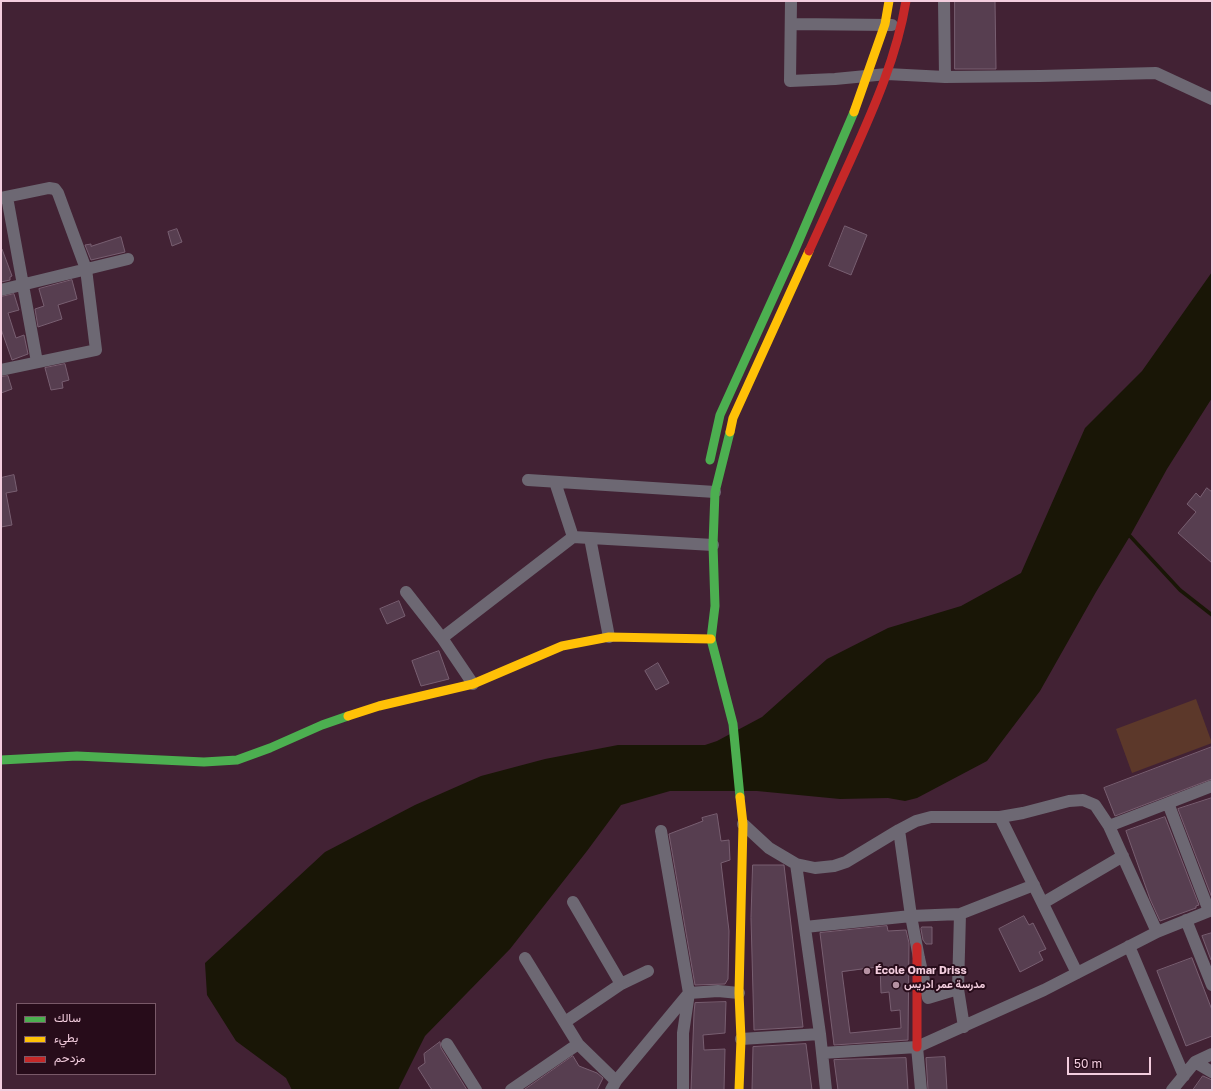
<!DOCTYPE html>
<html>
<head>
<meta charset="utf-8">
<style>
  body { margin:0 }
  #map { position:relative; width:1213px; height:1091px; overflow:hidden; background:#422234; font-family:"Golos Text",Vazirmatn,sans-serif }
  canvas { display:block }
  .frame { position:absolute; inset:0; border:2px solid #f3cdde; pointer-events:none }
  .legend { position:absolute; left:16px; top:1003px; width:140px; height:72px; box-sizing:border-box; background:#270c1a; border:1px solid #795968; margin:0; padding:5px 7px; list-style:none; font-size:12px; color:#f3cdde }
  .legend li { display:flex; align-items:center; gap:8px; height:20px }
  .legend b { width:20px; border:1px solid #795968 }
  .scale { position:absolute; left:1067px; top:1057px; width:84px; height:18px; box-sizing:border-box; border:2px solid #f3cdde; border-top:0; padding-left:5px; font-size:12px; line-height:14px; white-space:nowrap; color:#f3cdde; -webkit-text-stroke:3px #270c1a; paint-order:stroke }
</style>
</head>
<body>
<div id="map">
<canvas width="1213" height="1091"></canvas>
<div class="frame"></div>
<ul class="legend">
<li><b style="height:5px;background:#4caf50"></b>سالك</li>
<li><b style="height:5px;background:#ffc107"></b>بطيء</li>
<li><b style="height:5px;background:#c62828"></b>مزدحم</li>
</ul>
<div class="scale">50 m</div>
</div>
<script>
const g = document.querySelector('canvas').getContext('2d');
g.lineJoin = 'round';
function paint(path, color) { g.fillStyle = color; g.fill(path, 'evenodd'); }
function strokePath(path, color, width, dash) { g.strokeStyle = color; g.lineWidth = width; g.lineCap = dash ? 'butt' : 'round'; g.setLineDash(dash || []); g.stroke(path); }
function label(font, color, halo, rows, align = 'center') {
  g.font = font + ' "Golos Text",Vazirmatn,sans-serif'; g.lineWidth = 4; g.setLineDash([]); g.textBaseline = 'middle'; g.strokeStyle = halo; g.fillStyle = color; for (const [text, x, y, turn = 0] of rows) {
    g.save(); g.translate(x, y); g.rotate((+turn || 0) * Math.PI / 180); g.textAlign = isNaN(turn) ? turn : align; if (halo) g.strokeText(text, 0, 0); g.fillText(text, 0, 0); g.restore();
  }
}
const green = new Path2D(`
  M 1196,699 L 1212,743 L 1132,773 L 1116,729 Z`);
const water = new Path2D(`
  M 1212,272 L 1212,398 L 1167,469 L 1130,536 L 1096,592 L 1040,691 L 987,761 L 917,798 L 905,801 L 888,798 L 840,799 L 757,791 L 670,791 L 621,805 L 587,851 L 510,949 L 425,1036 L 398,1090 L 292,1090 L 286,1078 L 236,1041 L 207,995 L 205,963 L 325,852 L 415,805 L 481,776 L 545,759 L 618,745 L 705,745 L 717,741 L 762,717 L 827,659 L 888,628 L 961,606 L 1021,573 L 1085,428 L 1142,371 Z`);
const stream = new Path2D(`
  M 1130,536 L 1180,590 L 1212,615`);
const building = new Path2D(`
  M 955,1 L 995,1 L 996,69 L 955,69 Z
  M 845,226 L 867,235 L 851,275 L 829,266 Z
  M 177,229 L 182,242 L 172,246 L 168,232 Z
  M 121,237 L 125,252 L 91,260 L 85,245 L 91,244 L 91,246 Z
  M 1,249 L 2,249 L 12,276 L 10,277 L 10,280 L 1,282 Z
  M 72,280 L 77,299 L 58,305 L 62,319 L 38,327 L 35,309 L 44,306 L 39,289 Z
  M 14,294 L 19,310 L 8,313 L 16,338 L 24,335 L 28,354 L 12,360 L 1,329 L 1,297 Z
  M 65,364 L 69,380 L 62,382 L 63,388 L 51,390 L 45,368 Z
  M 8,376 L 12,389 L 1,393 L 1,377 Z
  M 14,475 L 17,491 L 6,493 L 12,525 L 1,527 L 1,478 Z
  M 1207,488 L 1212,492 L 1212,563 L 1178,533 L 1196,512 L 1187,504 L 1196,493 L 1200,497 Z
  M 399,601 L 405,616 L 387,624 L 380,609 Z
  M 439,651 L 449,679 L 421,686 L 412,661 Z
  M 658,663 L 669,683 L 656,690 L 645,671 Z
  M 1212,747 L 1212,779 L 1115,816 L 1104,788 Z
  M 1212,798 L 1212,898 L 1178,809 Z
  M 717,814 L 721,841 L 729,840 L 730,860 L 721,863 L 729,931 L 728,979 L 725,984 L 695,985 L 669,834 L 703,821 L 702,818 Z
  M 1165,817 L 1199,905 L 1196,906 L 1196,908 L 1160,921 L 1150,899 L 1126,831 Z
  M 753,865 L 784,865 L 803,1027 L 754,1030 L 751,918 Z
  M 1024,916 L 1029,925 L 1033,923 L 1046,949 L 1039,952 L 1043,960 L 1020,972 L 999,929 Z
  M 887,926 L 888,931 L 906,930 L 909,943 L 908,1040 L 834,1045 L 820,933 ZM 880,967 L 881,993 L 889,992 L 891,1011 L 900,1010 L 901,1028 L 850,1033 L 842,972 Z
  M 922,927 L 932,927 L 932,944 L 926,944 L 923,940 L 921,929 Z
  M 1212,933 L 1212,959 L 1211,960 L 1202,936 Z
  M 1192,958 L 1212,1010 L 1212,1036 L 1186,1046 L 1157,971 Z
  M 726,1002 L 725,1033 L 703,1035 L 704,1050 L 725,1049 L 724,1090 L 691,1090 L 694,1013 L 695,1003 Z
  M 440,1042 L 441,1048 L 467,1090 L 432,1090 L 418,1068 L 425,1063 L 424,1054 Z
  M 806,1044 L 812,1090 L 752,1090 L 753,1047 Z
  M 573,1056 L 579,1066 L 597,1073 L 603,1078 L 597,1090 L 524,1090 Z
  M 945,1057 L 947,1090 L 928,1090 L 926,1058 Z
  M 906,1058 L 908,1090 L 838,1090 L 834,1060 Z
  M 1203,1076 L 1212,1080 L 1212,1090 L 1193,1090 Z`);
const street = new Path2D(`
  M 791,1 L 790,81 L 835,79 L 887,74 L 945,77 L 1040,76 L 1156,73 L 1212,99
  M 944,1 L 945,77
  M 791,24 L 892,25
  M 7,197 L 37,362
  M 1,198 L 49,188 L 55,189 L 58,193 L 86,269 L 96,350 L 1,370
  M 1,290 L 128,259
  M 528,480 L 715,492
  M 555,482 L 573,537
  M 590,538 L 609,637
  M 406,592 L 442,638 L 473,684
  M 442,638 L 573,537 L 713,545
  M 1168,803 L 1209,911
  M 1000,817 L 1077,973
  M 743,824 L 769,848 L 796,864 L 815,868 L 834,866 L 846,862 L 899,830 L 916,821 L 931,817 L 1000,817 L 1023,813 L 1069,801 L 1083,800 L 1095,805 L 1109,826 L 1157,932
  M 1109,826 L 1212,786
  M 899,830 L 911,916 L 919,958 L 928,998 L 958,989 L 964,1027
  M 661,831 L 689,993 L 683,1033 L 683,1090
  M 796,864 L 820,1034 L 826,1090
  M 573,902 L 621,984
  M 1043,903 L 1123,856
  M 1186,920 L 1212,985
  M 805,927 L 911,916 L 960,914 L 1034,885
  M 1129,946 L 1184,1076
  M 525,958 L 578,1044 L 616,1081
  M 958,989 L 960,914
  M 565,1022 L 621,984 L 648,971
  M 741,1039 L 820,1034
  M 447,1044 L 476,1090
  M 917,1047 L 921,1090
  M 822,1053 L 917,1047 L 1044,990 L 1157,932 L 1212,910
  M 1195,1062 L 1212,1072
  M 511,1090 L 578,1044
  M 611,1090 L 616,1081 L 689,993 L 718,991 L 739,993
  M 1172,1090 L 1195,1062 L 1212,1054`);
const fast = new Path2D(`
  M 730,432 L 715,492 L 713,545 L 715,606 L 711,639 L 733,724 L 740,797
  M 710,460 L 720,415 L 794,252 L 854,112
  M 1,760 L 77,756 L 204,762 L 237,760 L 270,748 L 322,725 L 348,716`);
const slow = new Path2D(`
  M 854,112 L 885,24 L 889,1
  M 730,432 L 733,418 L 809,251
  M 348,716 L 379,706 L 473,684 L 562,646 L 609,637 L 711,639
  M 739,1090 L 741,1039 L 739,993 L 743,824 L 740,797`);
const jam = new Path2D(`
  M 809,251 C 823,220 837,190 851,159 C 874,108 897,56 906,1
  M 917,947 L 917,1047`);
const markers = [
  [867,971,4,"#b591a2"],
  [896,985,4,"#b591a2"]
];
const poiNames = [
  ["École Omar Driss",875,971],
  ["مدرسة عمر ادريس",904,985]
];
paint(green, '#5c382a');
paint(water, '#191606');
strokePath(stream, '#191606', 3.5);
paint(building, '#573e50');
strokePath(building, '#785f71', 1);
strokePath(street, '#6d6873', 12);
strokePath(fast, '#4caf50', 9);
strokePath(slow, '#ffc107', 9);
strokePath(jam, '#c62828', 9);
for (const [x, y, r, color] of markers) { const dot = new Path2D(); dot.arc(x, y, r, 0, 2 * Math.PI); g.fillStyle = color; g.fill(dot); strokePath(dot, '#270c1a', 1.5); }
label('bold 11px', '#f3cdde', '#270c1a', poiNames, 'left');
</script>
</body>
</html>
